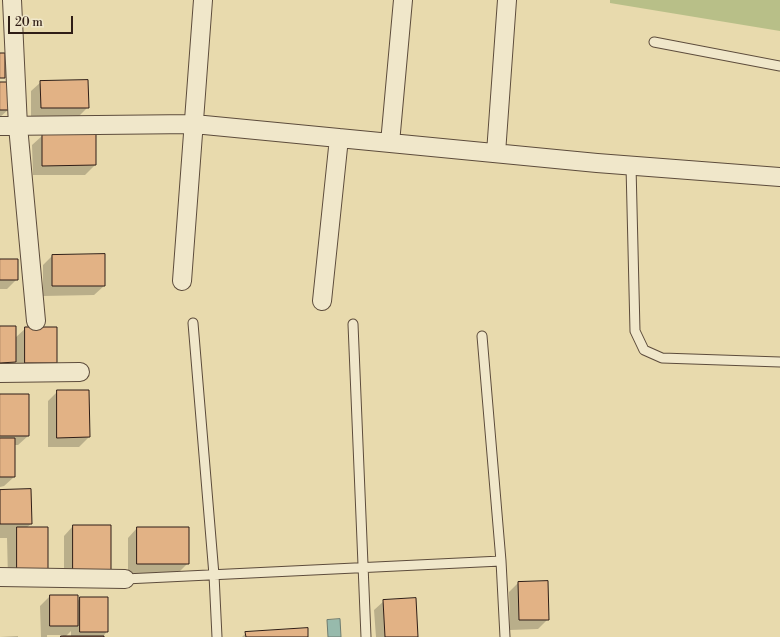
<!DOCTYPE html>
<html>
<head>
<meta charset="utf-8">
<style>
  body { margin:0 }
  #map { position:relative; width:780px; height:637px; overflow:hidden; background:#e8daad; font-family:"Libre Bodoni",serif }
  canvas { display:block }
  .scale { position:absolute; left:8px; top:16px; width:65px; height:18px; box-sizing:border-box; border:2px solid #2f1d16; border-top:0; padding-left:5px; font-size:12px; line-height:14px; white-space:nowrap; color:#2f1d16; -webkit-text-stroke:3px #f0e7ca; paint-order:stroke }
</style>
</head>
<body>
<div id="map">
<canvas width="780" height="637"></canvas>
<div class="scale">20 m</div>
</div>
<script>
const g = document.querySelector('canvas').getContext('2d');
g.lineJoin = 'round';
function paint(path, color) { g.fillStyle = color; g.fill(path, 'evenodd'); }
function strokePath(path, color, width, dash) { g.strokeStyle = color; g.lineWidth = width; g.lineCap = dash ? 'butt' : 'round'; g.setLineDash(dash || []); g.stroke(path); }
const green = new Path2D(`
  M 610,0 L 780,0 L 780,31 L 610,3 Z`);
const water = new Path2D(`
  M 340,619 L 341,637 L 328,637 L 327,620 Z`);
const shadow = new Path2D(`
  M 41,82 L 88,107 L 78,117 L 31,117 L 31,91 Z
  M 0,83 L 8,110 L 0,117 Z
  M 42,136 L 95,165 L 85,175 L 33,175 L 32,145 Z
  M 52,256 L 104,286 L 94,295 L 43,296 L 43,265 Z
  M 0,260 L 17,279 L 7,289 L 0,289 Z
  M 0,327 L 15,338 L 26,328 L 56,328 L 56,363 L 46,373 L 16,373 L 16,361 L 6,372 L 0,372 Z
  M 58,391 L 89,437 L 79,447 L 48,447 L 48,401 Z
  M 0,395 L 28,436 L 18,445 L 14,445 L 14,477 L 4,486 L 0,487 Z
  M 0,491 L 31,524 L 26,528 L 47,569 L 8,579 L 7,538 L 0,538 Z
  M 73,526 L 110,570 L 64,580 L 64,536 Z
  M 137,528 L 188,563 L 178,573 L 128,573 L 128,538 Z
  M 518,583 L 548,619 L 538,629 L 510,630 L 509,592 Z
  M 50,596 L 77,602 L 80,598 L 107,631 L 103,637 L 61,637 L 63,635 L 47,635 L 47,637 L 22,637 L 41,637 L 40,606 ZM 71,631 L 71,637 L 65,637 Z
  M 384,601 L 417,637 L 376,637 L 374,610 Z
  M 246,633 L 307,637 L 242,637 Z
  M 18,636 L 18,637 L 0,637 Z`);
const building = new Path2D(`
  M 0,53 L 5,53 L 5,78 L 0,78 Z
  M 88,80 L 89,108 L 41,108 L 40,81 Z
  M 0,82 L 8,82 L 9,110 L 0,110 Z
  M 96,134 L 96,165 L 42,166 L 42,135 Z
  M 105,254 L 105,286 L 52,286 L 52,255 Z
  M 0,259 L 18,259 L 18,280 L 0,280 Z
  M 0,326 L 16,326 L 16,362 L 0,363 Z
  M 25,327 L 57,327 L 57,363 L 25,363 Z
  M 57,390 L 89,390 L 90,437 L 57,438 Z
  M 0,394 L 29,394 L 29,436 L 0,436 Z
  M 0,438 L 15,438 L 15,477 L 0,477 Z
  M 31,489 L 32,524 L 0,524 L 0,490 Z
  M 73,525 L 111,525 L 111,571 L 73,571 Z
  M 17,527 L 48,527 L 48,569 L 17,569 Z
  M 137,527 L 189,527 L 189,564 L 137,564 Z
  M 548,581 L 549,620 L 519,620 L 518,582 Z
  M 50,595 L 78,595 L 78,626 L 50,626 Z
  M 80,597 L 108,597 L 108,632 L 80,632 Z
  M 416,598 L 418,637 L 385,637 L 383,600 Z
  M 308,628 L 308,637 L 246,637 L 245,632 Z
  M 61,636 L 104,636 L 104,637 L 61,637 Z`);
const lane = new Path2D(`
  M 654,42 L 780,66
  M 631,166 L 635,331 L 644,350 L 662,358 L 780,362
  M 193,323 L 214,575 L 217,637
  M 353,324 L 366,637
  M 482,336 L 501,561 L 505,637
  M 125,579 L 501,561`);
const street = new Path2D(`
  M 12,0 L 18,126 L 36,321
  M 0,126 L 194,124 L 597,163 L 780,177
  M 390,143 L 403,0
  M 496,153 L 507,0
  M 182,281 L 203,0
  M 322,301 L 339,138
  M 0,373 L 80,372
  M 0,577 L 125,579`);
paint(green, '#b8bf88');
paint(water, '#97baac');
strokePath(water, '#6d7b70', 1);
paint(shadow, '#0003');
paint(building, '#e2b285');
strokePath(building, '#2f1d16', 1);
strokePath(lane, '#5d4c3c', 11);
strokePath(street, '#5d4c3c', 20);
strokePath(lane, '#f0e7ca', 9);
strokePath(street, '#f0e7ca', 18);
</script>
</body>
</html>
